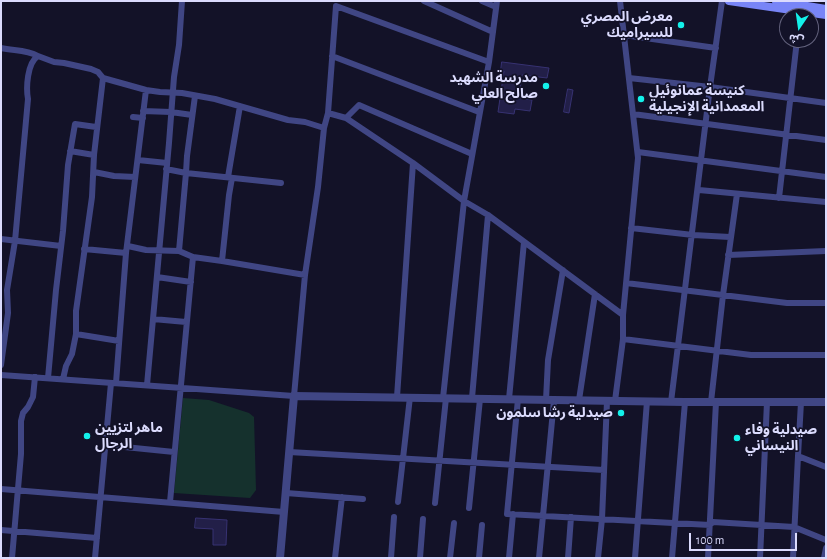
<!DOCTYPE html>
<html>
<head>
<meta charset="utf-8">
<style>
  body { margin:0 }
  #map { position:relative; width:827px; height:559px; overflow:hidden; background:#131228; font-family:"Alegreya Sans","Noto Sans Arabic",sans-serif }
  canvas { display:block }
  .frame { position:absolute; inset:0; border:2px solid #dbdbfd; pointer-events:none }
  .north { position:absolute; left:779px; top:8px; width:40px; height:40px; box-sizing:border-box; background:#131228; border:1px solid #63627d; border-radius:50%; rotate:193deg; font-size:11px; font-weight:700; line-height:16px; text-align:center; color:#dbdbfd }
  .north::after { content:''; display:block; margin:auto; width:14px; height:18px; background:#13f1ea; clip-path:polygon(50% 0,100% 100%,50% 72%,0 100%) }
  .scale { position:absolute; left:689px; top:533px; width:108px; height:18px; box-sizing:border-box; border:2px solid #dbdbfd; border-top:0; padding-left:5px; font-size:12px; line-height:14px; white-space:nowrap; color:#dbdbfd; -webkit-text-stroke:3px #131228; paint-order:stroke }
</style>
</head>
<body>
<div id="map">
<canvas width="827" height="559"></canvas>
<div class="frame"></div>
<div class="north">ش</div>
<div class="scale">100 m</div>
</div>
<script>
const g = document.querySelector('canvas').getContext('2d');
g.lineJoin = 'round';
function paint(path, color) { g.fillStyle = color; g.fill(path, 'evenodd'); }
function strokePath(path, color, width, dash) { g.strokeStyle = color; g.lineWidth = width; g.lineCap = dash ? 'butt' : 'round'; g.setLineDash(dash || []); g.stroke(path); }
function label(font, color, halo, rows, align = 'center') {
  g.font = font + ' "Alegreya Sans","Noto Sans Arabic",sans-serif'; g.lineWidth = 3.5; g.setLineDash([]); g.textBaseline = 'middle'; g.strokeStyle = halo; g.fillStyle = color; for (const [text, x, y, turn = 0] of rows) {
    g.save(); g.translate(x, y); g.rotate((+turn || 0) * Math.PI / 180); g.textAlign = isNaN(turn) ? turn : align; if (halo) g.strokeText(text, 0, 0); g.fillText(text, 0, 0); g.restore();
  }
}
const green = new Path2D(`
  M 183,398 L 209,400 L 249,413 L 254,417 L 256,490 L 250,498 L 174,493 Z`);
const building = new Path2D(`
  M 502,62 L 549,68 L 547,78 L 522,75 L 519,98 L 532,100 L 530,111 L 515,109 L 514,114 L 498,112 L 504,71 L 501,71 Z
  M 568,89 L 573,90 L 569,113 L 564,112 Z
  M 196,518 L 227,520 L 226,545 L 213,545 L 213,529 L 195,528 Z`);
const minor = new Path2D(`
  M 424,1 L 493,32
  M 482,1 L 496,7
  M 497,1 L 489,62 L 464,201 L 488,215 L 623,315 L 638,158 L 620,1
  M 624,35 L 716,48
  M 1,48 C 14,51 26,49 38,56
  M 332,56 L 479,112
  M 629,78 L 710,87 L 826,103
  M 195,96 L 187,156 L 186,173 L 281,183
  M 143,111 L 171,112 L 192,115
  M 633,114 L 826,140
  M 133,117 L 143,118
  M 346,118 L 359,105 L 472,154
  M 70,151 L 94,155
  M 638,152 L 826,177
  M 138,160 L 167,163
  M 166,169 L 186,173 L 179,251
  M 94,172 L 114,176 L 135,177
  M 228,177 L 240,106
  M 232,178 L 229,195 L 222,261 L 305,275
  M 699,190 L 826,202
  M 779,198 L 797,40
  M 631,228 L 693,235 L 730,237
  M 1,239 L 61,246
  M 128,246 L 146,250 L 179,251 L 193,257 L 222,261
  M 84,249 L 126,253
  M 728,255 L 826,251
  M 157,277 L 191,282
  M 626,283 L 787,303 L 826,303
  M 153,319 L 186,322
  M 76,334 L 119,341
  M 623,339 L 751,355 L 826,355
  M 1,365 L 8,313 L 7,290 L 15,241 L 28,99 C 26,88 27,63 38,56 L 54,62 L 64,63 L 91,69 L 98,72 L 103,78 L 146,90 L 160,92 L 182,93 L 215,99 L 288,120 L 305,122 L 324,128
  M 1,375 L 294,396 L 305,275 L 318,187 L 324,128 L 328,113
  M 48,378 L 56,290 L 63,231 L 68,165 L 75,124 L 96,127
  M 63,379 L 66,366 L 72,354 L 76,334 L 76,311 L 92,197 L 94,155 L 103,78
  M 116,383 L 126,253 L 146,90
  M 147,385 L 169,143 L 174,77 L 179,45 L 182,1
  M 397,397 L 413,163
  M 443,398 L 464,201 L 413,163 L 346,118 L 328,113 L 336,6 L 489,62
  M 472,398 L 488,215
  M 509,399 L 524,242
  M 518,399 L 507,514 L 710,525 L 713,522 L 794,527 L 826,540
  M 546,400 L 548,360 L 563,270
  M 579,400 L 595,294
  M 615,401 L 623,339 L 623,315
  M 671,402 L 710,87 L 722,1
  M 711,402 L 723,295 L 737,194
  M 801,402 L 798,456 L 826,467
  M 105,445 L 174,452
  M 289,452 L 604,470
  M 1,489 L 284,512
  M 286,493 L 363,499
  M 170,502 L 193,257
  M 398,502 L 410,397
  M 435,503 L 446,398
  M 469,508 L 480,399
  M 1,530 L 97,538
  M 12,558 L 21,454 L 21,421 L 23,413 L 28,407 L 33,397 L 35,377
  M 95,558 L 111,383
  M 335,558 L 342,497
  M 391,558 L 394,517
  M 420,558 L 423,519
  M 450,558 L 454,523
  M 479,558 L 482,525
  M 509,558 L 513,514
  M 539,558 L 554,400
  M 568,558 L 571,517
  M 598,558 L 602,519 L 607,401
  M 635,558 L 647,401
  M 672,558 L 685,402
  M 708,558 L 716,402
  M 760,558 L 767,402
  M 793,558 L 798,456
  M 824,558 L 826,548`);
const tertiary = new Path2D(`
  M 280,558 L 294,396 L 684,402 L 826,402`);
const secondary = new Path2D(`
  M 729,1 L 826,15
  M 776,1 L 826,9`);
const markers = [
  [681,25,4,"#13f1ea"],
  [546,86,4,"#13f1ea"],
  [641,99,4,"#13f1ea"],
  [621,413,4,"#13f1ea"],
  [87,436,4,"#13f1ea"],
  [737,438,4,"#13f1ea"]
];
const poiNames = [
  ["معرض المصري",673,17],
  ["للسيراميك",673,33],
  ["مدرسة الشهيد",538,78],
  ["صالح العلي",538,94],
  ["كنيسة عمانوئيل",649,91,"left"],
  ["المعمدانية الإنجيلية",649,107,"left"],
  ["صيدلية رشا سلمون",613,413],
  ["ماهر لتزيين",95,428,"left"],
  ["الرجال",95,444,"left"],
  ["صيدلية وفاء",745,430,"left"],
  ["النيساني",745,446,"left"]
];
paint(green, '#15312d');
paint(building, '#221f48');
strokePath(building, '#373272', 1);
strokePath(minor, '#404684', 6);
strokePath(tertiary, '#404684', 8);
strokePath(secondary, '#7885f7', 8);
for (const [x, y, r, color] of markers) { const dot = new Path2D(); dot.arc(x, y, r, 0, 2 * Math.PI); g.fillStyle = color; g.fill(dot); strokePath(dot, '#131228', 1.5); }
label('bold 14px', '#dbdbfd', '#131228', poiNames, 'right');
</script>
</body>
</html>
